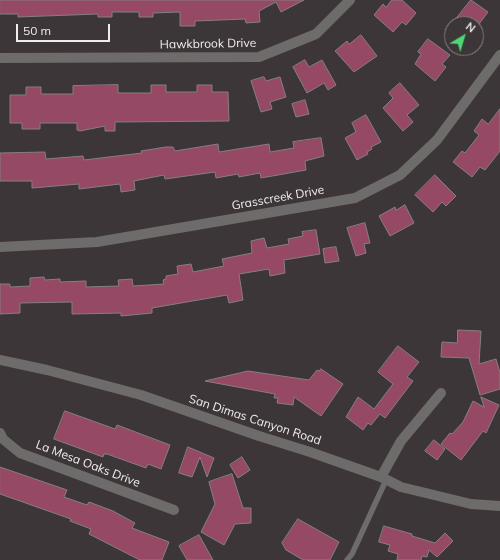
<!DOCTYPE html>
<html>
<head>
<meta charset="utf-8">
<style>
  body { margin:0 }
  #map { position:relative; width:500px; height:560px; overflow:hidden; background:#3c3638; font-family:Mulish,sans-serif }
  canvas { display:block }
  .north { position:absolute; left:444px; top:16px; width:40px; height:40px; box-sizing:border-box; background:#3c3638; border:1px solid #847f81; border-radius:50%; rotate:38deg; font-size:11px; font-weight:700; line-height:16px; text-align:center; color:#f1edee }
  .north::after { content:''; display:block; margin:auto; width:14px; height:18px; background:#4fd675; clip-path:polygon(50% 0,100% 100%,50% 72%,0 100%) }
  .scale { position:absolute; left:16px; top:24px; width:94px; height:18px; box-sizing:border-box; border:2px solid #f1edee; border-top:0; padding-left:5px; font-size:12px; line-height:14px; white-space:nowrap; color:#f1edee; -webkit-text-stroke:3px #3c3638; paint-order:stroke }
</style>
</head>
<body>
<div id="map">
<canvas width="500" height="560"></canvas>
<div class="north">N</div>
<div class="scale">50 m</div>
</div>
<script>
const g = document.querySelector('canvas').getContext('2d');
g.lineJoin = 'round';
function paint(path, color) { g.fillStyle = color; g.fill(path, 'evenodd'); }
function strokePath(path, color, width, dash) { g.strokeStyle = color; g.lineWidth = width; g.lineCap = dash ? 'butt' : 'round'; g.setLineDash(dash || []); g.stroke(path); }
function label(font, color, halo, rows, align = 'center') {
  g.font = font + ' Mulish,sans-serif'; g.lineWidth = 3.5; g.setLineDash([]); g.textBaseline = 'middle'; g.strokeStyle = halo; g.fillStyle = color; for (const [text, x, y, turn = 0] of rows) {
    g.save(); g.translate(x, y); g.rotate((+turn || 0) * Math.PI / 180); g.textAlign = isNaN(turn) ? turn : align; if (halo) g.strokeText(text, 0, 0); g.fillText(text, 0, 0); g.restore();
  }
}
const building = new Path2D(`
  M 0,0 L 304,0 L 281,12 L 276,2 L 259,11 L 260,22 L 246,23 L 245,19 L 195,21 L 195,26 L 180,26 L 180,12 L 153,13 L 153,17 L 139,17 L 139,12 L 112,12 L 112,17 L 98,17 L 98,14 L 18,17 L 18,14 L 0,14 Z
  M 392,0 L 402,0 L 416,13 L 406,25 L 402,22 L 393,32 L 374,15 L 383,4 L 386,7 Z
  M 471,0 L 488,12 L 479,24 L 452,24 Z
  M 361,35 L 377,56 L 354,72 L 335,51 L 347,41 L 349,44 Z
  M 428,39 L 450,55 L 442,64 L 446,67 L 435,81 L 415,64 L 421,54 L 418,52 Z
  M 305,60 L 309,67 L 322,60 L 336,85 L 328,90 L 324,83 L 307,93 L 293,67 Z
  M 264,77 L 266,81 L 280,77 L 286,97 L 270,102 L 272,109 L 261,112 L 251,81 Z
  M 400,83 L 419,105 L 407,115 L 413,122 L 403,131 L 383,108 L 393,98 L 389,93 Z
  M 118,85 L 118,93 L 151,93 L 151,85 L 166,85 L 166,92 L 197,92 L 197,85 L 212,85 L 212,92 L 228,92 L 229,121 L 115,122 L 115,131 L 105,131 L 105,126 L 80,131 L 77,130 L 77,123 L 40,123 L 40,129 L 22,129 L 22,123 L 10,123 L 10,95 L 26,95 L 26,87 L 41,87 L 41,94 L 73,94 L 73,86 Z
  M 305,100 L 309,114 L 296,117 L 292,104 Z
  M 500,109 L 500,151 L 485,170 L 480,167 L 472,177 L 453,162 L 462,151 L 465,153 L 479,135 L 474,131 L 482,119 L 488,124 Z
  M 366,115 L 381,142 L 371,147 L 372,149 L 367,152 L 368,154 L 357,160 L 345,138 L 356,132 L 352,123 Z
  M 321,138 L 324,156 L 305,161 L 306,170 L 261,178 L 260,173 L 239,177 L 238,174 L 216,178 L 215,172 L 165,179 L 164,175 L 134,181 L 135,190 L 121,192 L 120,184 L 79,189 L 79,184 L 32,188 L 32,181 L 0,181 L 0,153 L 45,152 L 46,159 L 83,156 L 84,160 L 142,153 L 141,151 L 166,147 L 173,147 L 175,151 L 218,144 L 219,152 L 269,144 L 270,152 L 294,148 L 293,142 Z
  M 435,175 L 456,196 L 446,206 L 442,202 L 433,212 L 415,195 Z
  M 405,205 L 414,223 L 390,236 L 379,216 L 395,207 L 396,210 Z
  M 365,223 L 370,243 L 364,244 L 366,253 L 356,256 L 347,228 Z
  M 316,230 L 320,254 L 284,260 L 285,273 L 270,276 L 269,269 L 239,274 L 243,300 L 229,303 L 227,295 L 152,308 L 152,313 L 121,316 L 121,313 L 72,314 L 72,302 L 20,303 L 20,313 L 0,314 L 0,284 L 10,284 L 10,287 L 30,286 L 30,278 L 44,277 L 45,280 L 60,279 L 60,282 L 86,281 L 86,287 L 119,286 L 118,280 L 132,279 L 133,286 L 164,284 L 163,280 L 166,279 L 166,276 L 178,274 L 177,266 L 191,264 L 193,272 L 224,266 L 222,259 L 252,253 L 251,241 L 264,238 L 267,248 L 289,244 L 288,239 L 303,236 L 302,232 Z
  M 336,247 L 339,261 L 325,263 L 323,249 Z
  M 458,330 L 481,331 L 479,364 L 496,359 L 500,373 L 500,389 L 480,395 L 469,358 L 441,357 L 442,342 L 457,343 Z
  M 398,346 L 419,362 L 407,377 L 413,381 L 385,418 L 380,414 L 371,425 L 368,423 L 363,430 L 346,417 L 358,397 L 374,409 L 393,384 L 378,372 Z
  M 321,369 L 343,384 L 321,416 L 294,397 L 293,405 L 277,403 L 278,398 L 274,398 L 275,394 L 205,381 L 248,371 L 309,380 L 317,370 L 319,371 Z
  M 481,397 L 499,405 L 486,433 L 483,431 L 461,460 L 441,444 L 450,433 L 452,434 L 463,422 L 473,401 L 484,407 Z
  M 65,411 L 115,429 L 117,425 L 170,445 L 161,469 L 148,464 L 146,468 L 107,454 L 104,454 L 103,457 L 54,439 Z
  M 434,440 L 445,449 L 437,460 L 425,451 Z
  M 188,447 L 214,458 L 207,477 L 200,457 L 192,477 L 179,473 Z
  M 242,457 L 250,470 L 238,478 L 230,465 Z
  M 0,467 L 67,490 L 64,497 L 87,505 L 89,502 L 113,511 L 135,523 L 132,528 L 169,542 L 162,560 L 140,560 L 136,558 L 89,534 L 91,529 L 70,521 L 71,519 L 0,494 Z
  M 232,474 L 243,508 L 251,508 L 251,523 L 235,524 L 224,545 L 201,532 L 215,504 L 209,482 Z
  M 298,519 L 339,542 L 330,560 L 303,560 L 286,550 L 282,543 Z
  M 384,526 L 412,534 L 412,536 L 435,543 L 445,533 L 453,541 L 437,557 L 429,550 L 427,557 L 422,556 L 421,560 L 397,560 L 398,554 L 388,551 L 390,545 L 379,542 Z
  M 199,535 L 213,560 L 187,560 L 179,546 Z`);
const service = new Path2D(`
  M 347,560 L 352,554 L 386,480`);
const minor = new Path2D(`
  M 0,58 L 259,57 L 316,34 L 350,0
  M 0,247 L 97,242 L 355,198 L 400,175 L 437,140 L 500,55
  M 0,433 L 3,439 L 20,453 L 174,510
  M 381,477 L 401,441 L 441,393`);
const tertiary = new Path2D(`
  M 0,360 L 47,370 L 141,395 L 259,436 L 310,452 L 381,477 L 401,487 L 471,504 L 500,506`);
const streetNames = [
  ["Hawkbrook Drive",208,44,-1],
  ["Grasscreek Drive",278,198,-10],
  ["San Dimas Canyon Road",255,420,18],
  ["La Mesa Oaks Drive",88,464,21]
];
paint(building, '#954964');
strokePath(building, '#867f81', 1);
strokePath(service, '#6e6b6b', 5.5);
strokePath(minor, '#6e6b6b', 10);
strokePath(tertiary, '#6e6b6b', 10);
label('12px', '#f1edee', '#3c3638', streetNames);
</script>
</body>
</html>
